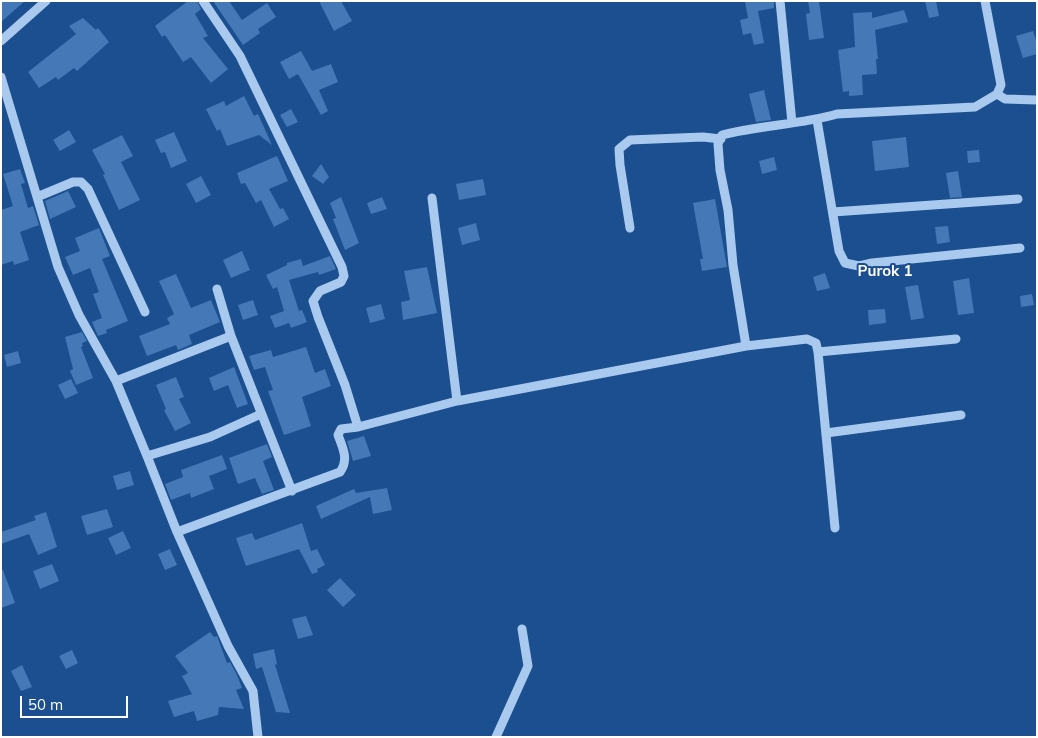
<!DOCTYPE html>
<html>
<head>
<meta charset="utf-8">
<style>
  body { margin:0 }
  #map { position:relative; width:1038px; height:738px; overflow:hidden; background:#1b4f8f; font-family:Mulish,sans-serif }
  canvas { display:block }
  .frame { position:absolute; inset:0; border:2px solid #fff; pointer-events:none }
  .scale { position:absolute; left:20px; top:696px; width:108px; height:22px; box-sizing:border-box; border:2px solid #fff; border-top:0; padding-left:6px; font-size:15px; line-height:18px; white-space:nowrap; color:#fff; -webkit-text-stroke:4px #1b4f8f; paint-order:stroke }
</style>
</head>
<body>
<div id="map">
<canvas width="1038" height="738"></canvas>
<div class="frame"></div>
<div class="scale">50 m</div>
</div>
<script>
const g = document.querySelector('canvas').getContext('2d');
g.lineJoin = 'round';
function paint(path, color) { g.fillStyle = color; g.fill(path, 'evenodd'); }
function strokePath(path, color, width, dash) { g.strokeStyle = color; g.lineWidth = width; g.lineCap = dash ? 'butt' : 'round'; g.setLineDash(dash || []); g.stroke(path); }
function label(font, color, halo, rows, align = 'center') {
  g.font = font + ' Mulish,sans-serif'; g.lineWidth = 4; g.setLineDash([]); g.textBaseline = 'middle'; g.strokeStyle = halo; g.fillStyle = color; for (const [text, x, y, turn = 0] of rows) {
    g.save(); g.translate(x, y); g.rotate((+turn || 0) * Math.PI / 180); g.textAlign = isNaN(turn) ? turn : align; if (halo) g.strokeText(text, 0, 0); g.fillText(text, 0, 0); g.restore();
  }
}
const building = new Path2D(`
  M 1,1 L 25,1 L 1,22 Z
  M 188,1 L 197,1 L 201,9 L 195,14 L 208,36 L 203,38 L 228,69 L 211,83 L 191,57 L 183,62 L 165,35 L 162,37 L 155,26 Z
  M 213,1 L 229,1 L 242,20 L 267,3 L 276,17 L 258,29 L 260,33 L 243,45 Z
  M 319,1 L 341,1 L 352,21 L 334,31 Z
  M 752,1 L 774,1 L 774,8 L 758,11 L 764,43 L 754,45 L 751,33 L 743,35 L 740,20 L 748,18 L 745,2 Z
  M 808,1 L 819,1 L 824,38 L 809,40 L 806,14 L 810,13 Z
  M 925,1 L 936,1 L 939,16 L 929,18 Z
  M 904,10 L 908,22 L 875,30 L 878,59 L 876,59 L 877,74 L 862,75 L 863,95 L 849,96 L 849,91 L 843,92 L 838,50 L 855,47 L 853,13 L 872,12 L 872,18 Z
  M 83,18 L 96,30 L 98,28 L 109,42 L 77,71 L 74,68 L 58,80 L 56,77 L 39,88 L 28,72 L 76,34 L 69,26 Z
  M 1033,31 L 1037,43 L 1037,54 L 1023,58 L 1016,36 Z
  M 301,51 L 312,71 L 331,64 L 338,82 L 319,90 L 328,111 L 321,115 L 298,74 L 289,79 L 280,62 Z
  M 764,90 L 771,120 L 756,122 L 749,94 Z
  M 244,96 L 254,116 L 258,114 L 272,145 L 259,135 L 227,146 L 220,129 L 217,131 L 206,109 L 224,101 L 226,106 Z
  M 291,109 L 298,122 L 287,127 L 280,115 Z
  M 69,130 L 76,142 L 60,151 L 53,140 Z
  M 174,132 L 187,161 L 171,168 L 165,152 L 161,153 L 155,140 Z
  M 122,135 L 133,156 L 121,162 L 140,200 L 119,210 L 103,175 L 105,174 L 92,150 Z
  M 906,137 L 909,167 L 875,171 L 872,141 Z
  M 979,150 L 980,162 L 968,163 L 967,151 Z
  M 277,156 L 288,181 L 269,189 L 280,209 L 283,208 L 289,219 L 274,227 L 261,200 L 256,203 L 245,183 L 241,184 L 237,173 Z
  M 774,157 L 777,170 L 762,174 L 759,161 Z
  M 321,164 L 329,177 L 323,184 L 312,176 Z
  M 20,169 L 25,183 L 21,184 L 28,208 L 33,206 L 39,225 L 20,232 L 29,260 L 14,265 L 13,261 L 1,265 L 1,210 L 13,206 L 3,174 Z
  M 958,171 L 962,197 L 950,198 L 946,173 Z
  M 201,176 L 211,195 L 196,203 L 186,184 Z
  M 483,179 L 486,195 L 459,200 L 456,184 Z
  M 68,191 L 76,207 L 50,219 L 45,201 Z
  M 341,197 L 359,243 L 345,250 L 333,219 L 336,218 L 330,203 Z
  M 382,197 L 387,209 L 371,214 L 367,203 Z
  M 715,199 L 727,267 L 702,271 L 700,259 L 703,259 L 693,203 Z
  M 476,223 L 480,240 L 462,245 L 458,228 Z
  M 948,226 L 950,242 L 937,244 L 935,227 Z
  M 99,228 L 110,256 L 102,259 L 128,321 L 106,330 L 107,333 L 98,336 L 92,322 L 102,318 L 93,294 L 99,292 L 90,268 L 73,275 L 65,257 L 80,251 L 75,238 Z
  M 242,251 L 250,270 L 231,278 L 223,260 Z
  M 330,256 L 336,269 L 319,275 L 318,272 L 289,280 L 299,311 L 302,310 L 307,322 L 291,328 L 289,323 L 275,328 L 270,316 L 284,311 L 277,287 L 273,289 L 266,275 L 287,265 L 287,263 L 301,259 L 303,266 Z
  M 427,267 L 437,313 L 403,320 L 401,302 L 410,300 L 404,271 Z
  M 825,273 L 830,288 L 817,291 L 813,277 Z
  M 176,274 L 191,308 L 211,300 L 220,322 L 189,335 L 192,344 L 178,350 L 176,345 L 147,356 L 139,336 L 170,324 L 167,318 L 174,314 L 159,281 Z
  M 969,278 L 974,313 L 958,315 L 953,281 Z
  M 918,285 L 924,318 L 911,320 L 905,287 Z
  M 1032,294 L 1034,305 L 1021,307 L 1020,296 Z
  M 253,300 L 258,315 L 243,320 L 238,305 Z
  M 381,304 L 385,319 L 370,323 L 366,308 Z
  M 885,309 L 886,323 L 869,325 L 868,310 Z
  M 82,332 L 87,341 L 82,343 L 83,346 L 81,347 L 93,378 L 76,385 L 70,371 L 73,369 L 65,337 Z
  M 306,347 L 315,373 L 325,369 L 331,386 L 302,397 L 311,426 L 284,435 L 268,391 L 273,390 L 265,367 L 254,370 L 249,356 L 271,350 L 273,357 Z
  M 18,351 L 21,363 L 7,367 L 4,355 Z
  M 234,367 L 248,404 L 237,408 L 228,385 L 214,391 L 209,378 Z
  M 176,377 L 184,397 L 179,399 L 191,423 L 175,431 L 164,410 L 166,409 L 156,385 Z
  M 71,379 L 78,393 L 65,399 L 58,385 Z
  M 364,436 L 371,456 L 353,461 L 347,441 Z
  M 267,444 L 272,457 L 263,461 L 274,490 L 262,494 L 255,478 L 238,484 L 229,458 Z
  M 222,455 L 227,469 L 209,476 L 214,489 L 191,498 L 190,493 L 171,500 L 165,484 L 183,477 L 181,470 Z
  M 130,471 L 134,485 L 117,490 L 113,476 Z
  M 387,488 L 392,510 L 373,514 L 370,497 L 321,519 L 316,506 L 354,489 L 356,493 Z
  M 107,509 L 113,527 L 87,535 L 81,516 Z
  M 46,512 L 57,547 L 38,555 L 29,534 L 1,544 L 1,532 L 36,520 L 34,516 Z
  M 302,523 L 311,551 L 317,549 L 325,565 L 317,569 L 318,572 L 312,574 L 299,549 L 246,566 L 236,538 L 252,533 L 255,540 Z
  M 123,531 L 131,548 L 116,555 L 108,538 Z
  M 170,549 L 177,565 L 165,570 L 158,554 Z
  M 52,564 L 59,581 L 40,589 L 33,571 Z
  M 1,570 L 3,570 L 15,603 L 1,608 Z
  M 340,578 L 356,595 L 343,607 L 327,590 Z
  M 306,616 L 313,635 L 298,639 L 292,619 Z
  M 210,632 L 214,637 L 217,636 L 227,663 L 230,662 L 237,675 L 242,688 L 236,690 L 244,709 L 219,707 L 218,715 L 197,721 L 194,711 L 174,717 L 168,701 L 192,694 L 182,676 L 188,673 L 175,656 Z
  M 274,649 L 277,664 L 275,665 L 290,713 L 276,712 L 262,667 L 256,669 L 253,654 Z
  M 72,650 L 78,663 L 66,669 L 59,656 Z
  M 22,665 L 32,687 L 21,691 L 11,671 Z`);
const minor = new Path2D(`
  M 203,1 L 240,56 L 342,267 L 344,276 L 341,282 L 320,291 L 313,301 L 318,317 L 345,385 L 358,427
  M 780,1 L 792,123
  M 1,41 L 46,1
  M 1,77 L 58,267 L 79,315 L 116,381 L 147,456 L 177,532 L 228,646 L 253,691 L 258,737
  M 997,94 L 1005,99 L 1037,100
  M 817,120 L 839,251 L 845,263 L 859,266 L 872,263 L 1020,248
  M 37,197 L 73,182 L 81,182 L 88,189 L 145,312
  M 432,198 L 457,401
  M 833,212 L 1018,199
  M 630,228 L 620,165 L 619,149 L 630,140 L 703,137 L 721,139
  M 217,289 L 231,336 L 292,491
  M 746,346 L 733,265 L 728,210 L 720,170 L 718,144 L 722,135 C 760,125 799,125 837,114 L 975,107 L 997,94 L 1001,85 L 985,1
  M 818,352 L 956,339
  M 116,381 L 231,336
  M 826,433 L 961,415
  M 147,456 L 210,437 L 261,414
  M 177,532 L 340,472 C 349,460 343,448 338,435 L 341,429 L 358,427 L 457,401 L 746,346 L 807,339 L 816,343 L 818,352 L 835,528
  M 496,737 L 528,666 L 522,629`);
const neighbourhoodNames = [
  ["Purok 1",885,271]
];
paint(building, '#4478b7');
strokePath(minor, '#a9c9ee', 9);
label('bold 15px', '#fff', '#1b4f8f', neighbourhoodNames);
</script>
</body>
</html>
